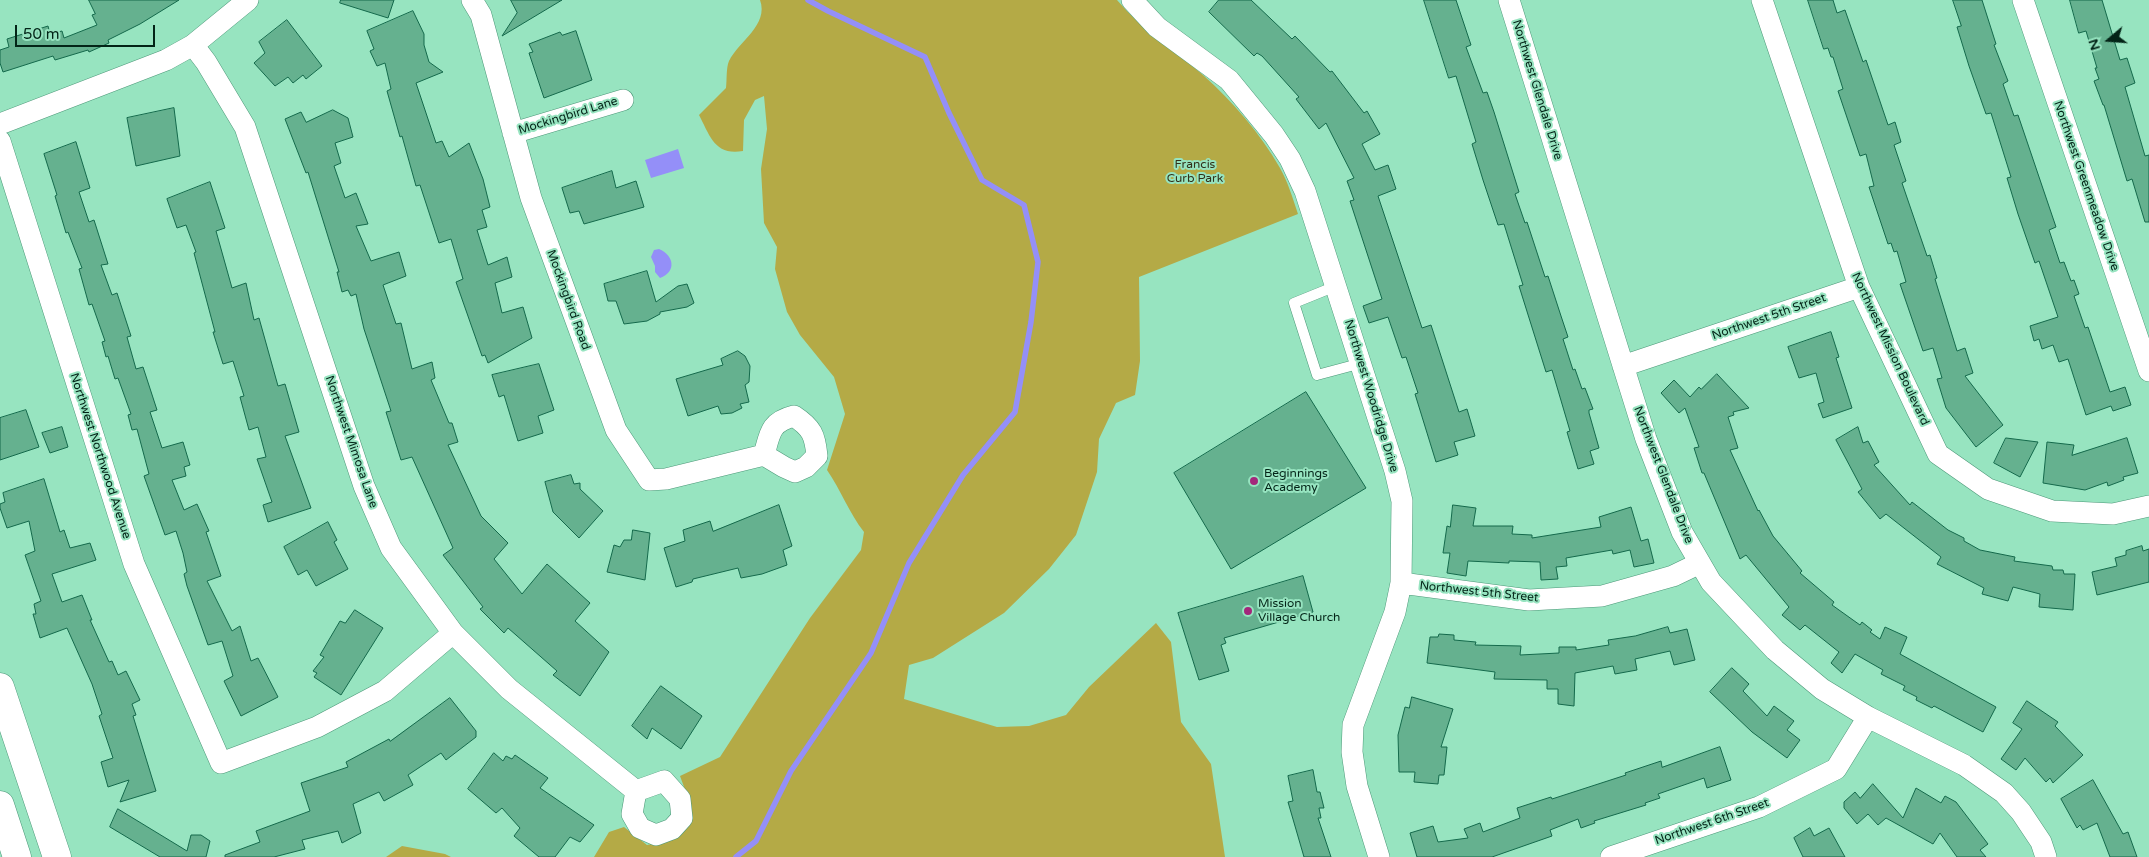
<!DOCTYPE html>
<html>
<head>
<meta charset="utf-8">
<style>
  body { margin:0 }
  #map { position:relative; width:2149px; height:857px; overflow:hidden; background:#97e4c0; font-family:"Varela Round",sans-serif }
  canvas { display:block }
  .north { position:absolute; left:2084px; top:15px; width:50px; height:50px; -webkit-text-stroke:4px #97e4c0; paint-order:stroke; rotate:252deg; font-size:14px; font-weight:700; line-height:20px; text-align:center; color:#032417 }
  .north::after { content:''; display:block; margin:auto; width:18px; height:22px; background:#032417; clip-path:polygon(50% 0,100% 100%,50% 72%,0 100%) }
  .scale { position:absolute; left:15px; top:25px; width:140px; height:22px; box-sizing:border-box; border:2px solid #032417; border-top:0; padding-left:6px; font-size:15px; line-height:18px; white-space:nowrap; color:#032417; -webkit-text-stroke:4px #97e4c0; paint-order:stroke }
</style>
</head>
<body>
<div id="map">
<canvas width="2149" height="857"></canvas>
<div class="north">N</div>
<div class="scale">50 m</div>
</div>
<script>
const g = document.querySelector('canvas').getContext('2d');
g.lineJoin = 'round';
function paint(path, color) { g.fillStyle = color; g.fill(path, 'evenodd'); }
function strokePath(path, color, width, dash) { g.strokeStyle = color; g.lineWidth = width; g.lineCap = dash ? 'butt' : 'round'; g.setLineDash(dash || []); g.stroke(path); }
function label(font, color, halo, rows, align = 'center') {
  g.font = font + ' "Varela Round",sans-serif'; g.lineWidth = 4; g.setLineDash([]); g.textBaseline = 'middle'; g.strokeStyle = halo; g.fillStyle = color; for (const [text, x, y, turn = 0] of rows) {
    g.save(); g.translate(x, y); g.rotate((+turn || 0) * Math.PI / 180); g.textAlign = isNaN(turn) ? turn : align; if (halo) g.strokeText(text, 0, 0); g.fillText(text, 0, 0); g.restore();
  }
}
const green = new Path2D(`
  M 760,0 L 1117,0 C 1142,30 1174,50 1203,75 C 1233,102 1260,133 1280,168 C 1288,182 1293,199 1298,214 L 1139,277 L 1140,361 L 1135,395 L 1116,403 L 1099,439 L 1097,472 L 1076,535 L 1049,569 L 1004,613 L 933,658 L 909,665 L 904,699 L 997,727 L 1029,726 L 1066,715 L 1089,687 L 1156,623 L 1171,642 L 1181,722 L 1211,764 L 1225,857 L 594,857 L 609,832 L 624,827 L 647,845 L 675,839 L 690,824 L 687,795 L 680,776 L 720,757 L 810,618 L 861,550 L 864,532 C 849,513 841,490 827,470 L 845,414 L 834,377 L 800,335 L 787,312 L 775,269 L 777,247 L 764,223 L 761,169 L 767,129 L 764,96 L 755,100 L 744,120 L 743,151 C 715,156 710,136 699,115 L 726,88 C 727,80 726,68 729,61 C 739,41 769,25 760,0 Z
  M 402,846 L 445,854 L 451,857 L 386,857 Z`);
const water = new Path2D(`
  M 678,149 L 684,168 L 651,178 L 645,160 Z
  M 659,249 C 674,255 677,272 660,278 L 655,272 L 655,266 L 651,257 L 654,250 Z`);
const stream = new Path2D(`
  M 736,857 L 756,841 L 791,771 L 871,653 L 909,563 L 963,475 L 1015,412 L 1031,322 L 1038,262 L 1024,205 L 982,180 L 949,113 L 925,57 L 828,11 L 808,0`);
const building = new Path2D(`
  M 89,0 L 179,0 L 140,24 L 108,40 L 109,43 L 89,52 L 88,50 L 55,60 L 53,56 L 3,72 L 0,63 L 0,50 L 9,47 L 7,39 L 48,26 L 50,34 L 62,31 L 64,38 L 97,25 L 92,15 L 95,14 Z
  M 341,0 L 394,0 L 388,18 L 340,3 Z
  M 511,0 L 562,0 L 502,36 L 517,13 Z
  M 1219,0 L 1251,0 L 1292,39 L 1295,36 L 1330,72 L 1332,71 L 1364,113 L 1367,111 L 1380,134 L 1362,144 L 1375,170 L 1388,165 L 1396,189 L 1378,196 L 1422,328 L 1431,325 L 1459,412 L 1467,409 L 1475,436 L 1454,442 L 1458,455 L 1436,462 L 1415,394 L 1418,393 L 1406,357 L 1402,358 L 1388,317 L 1369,323 L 1363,306 L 1382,299 L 1350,201 L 1354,200 L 1347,181 L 1354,178 L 1326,123 L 1319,129 L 1296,99 L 1299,97 L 1262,56 L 1257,53 L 1254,56 L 1209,12 Z
  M 1424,0 L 1456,0 L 1471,45 L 1466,47 L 1483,93 L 1487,92 L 1494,112 L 1519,192 L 1515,194 L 1525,223 L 1527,222 L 1545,277 L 1548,276 L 1561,316 L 1568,337 L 1563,339 L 1573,370 L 1575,369 L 1582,389 L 1585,388 L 1593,409 L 1589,410 L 1589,413 L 1599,448 L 1590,451 L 1594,464 L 1578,469 L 1567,432 L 1570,431 L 1552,370 L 1546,372 L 1519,286 L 1523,285 L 1504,224 L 1498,225 L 1483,180 L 1472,144 L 1476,142 L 1456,76 L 1449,78 Z
  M 1808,0 L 1833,0 L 1837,13 L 1845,10 L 1863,62 L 1866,60 L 1888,125 L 1895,122 L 1901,142 L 1894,145 L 1906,181 L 1902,183 L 1927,256 L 1930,255 L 1937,278 L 1935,279 L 1957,351 L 1965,348 L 1973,373 L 1965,376 L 2003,425 L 1976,447 L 1946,408 L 1937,379 L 1942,378 L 1933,348 L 1923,351 L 1900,284 L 1906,282 L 1897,251 L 1894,252 L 1891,243 L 1888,244 L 1869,187 L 1874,186 L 1866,154 L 1860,156 L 1838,91 L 1843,89 L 1833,57 L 1831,57 L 1828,48 L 1824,49 Z
  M 1953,0 L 1982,0 L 1996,44 L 1994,45 L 2008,81 L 2003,84 L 2014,116 L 2018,115 L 2056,227 L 2049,230 L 2060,263 L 2064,262 L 2071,281 L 2074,280 L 2079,294 L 2074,296 L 2085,328 L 2088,327 L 2110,392 L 2125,387 L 2131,405 L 2113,411 L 2111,406 L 2086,415 L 2068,359 L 2059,362 L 2053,345 L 2042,349 L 2039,339 L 2034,341 L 2030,326 L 2058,317 L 2039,261 L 2035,263 L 2018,214 L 2007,178 L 2011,177 L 1991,113 L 1986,114 L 1969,66 L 1957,27 L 1961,26 Z
  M 2070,0 L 2102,0 L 2120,60 L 2127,58 L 2135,83 L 2125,87 L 2145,156 L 2149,155 L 2149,222 L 2145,222 L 2132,179 L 2127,181 L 2104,105 L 2103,105 L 2094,81 L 2099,79 L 2095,68 L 2097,68 L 2086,31 L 2079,33 Z
  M 413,11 L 424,34 L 424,45 L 429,62 L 443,72 L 416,83 L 436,143 L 442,141 L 449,157 L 469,143 L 483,179 L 490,207 L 482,210 L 487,227 L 477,230 L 488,265 L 507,257 L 512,277 L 495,283 L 502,313 L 523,307 L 532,338 L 488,363 L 485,355 L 482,356 L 456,282 L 463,279 L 451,239 L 439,243 L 420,185 L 416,186 L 402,136 L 400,137 L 387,91 L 391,89 L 385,63 L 377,66 L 370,51 L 374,49 L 367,31 Z
  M 287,20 L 322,66 L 306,79 L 303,75 L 293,83 L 288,77 L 275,86 L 254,63 L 265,53 L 259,42 Z
  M 576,31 L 592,80 L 544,98 L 529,53 L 533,52 L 529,44 L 560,32 L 562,35 Z
  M 174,108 L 180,156 L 136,166 L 127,118 Z
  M 333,110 L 348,118 L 353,137 L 335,143 L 341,163 L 334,166 L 345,198 L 356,193 L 368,224 L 356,226 L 371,261 L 399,252 L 406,276 L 383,285 L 396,324 L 401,323 L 412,369 L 432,362 L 435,378 L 431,380 L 449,423 L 452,423 L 458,442 L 448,445 L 481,516 L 508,543 L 494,559 L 522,594 L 547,564 L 590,603 L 575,621 L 609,652 L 580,696 L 553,675 L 557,671 L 508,628 L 504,633 L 480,609 L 483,607 L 443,555 L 453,548 L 412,457 L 401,460 L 386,412 L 391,411 L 364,329 L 356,294 L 351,296 L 348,290 L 342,292 L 337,272 L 339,272 L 308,172 L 306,173 L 285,119 L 301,112 L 306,122 Z
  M 76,142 L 90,188 L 79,192 L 89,222 L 94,220 L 108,264 L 101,265 L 112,295 L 117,293 L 131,336 L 127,337 L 136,369 L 143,367 L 157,410 L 150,412 L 162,448 L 183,442 L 190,465 L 184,467 L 186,476 L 172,480 L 184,510 L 197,504 L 209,531 L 206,532 L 221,576 L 207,581 L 232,631 L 240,626 L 251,661 L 258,658 L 278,697 L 241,716 L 224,681 L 233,676 L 222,641 L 208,645 L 187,586 L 184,574 L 187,572 L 183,553 L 176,531 L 165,535 L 144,476 L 149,474 L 137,429 L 132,430 L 128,415 L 131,414 L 118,378 L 115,379 L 108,356 L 106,357 L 102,342 L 105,341 L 92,304 L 89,305 L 79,269 L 82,268 L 68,232 L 66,233 L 55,196 L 57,195 L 44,154 Z
  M 612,171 L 616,188 L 636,181 L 644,207 L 584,224 L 579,211 L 570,213 L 562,188 Z
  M 210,182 L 225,228 L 216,231 L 232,288 L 246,283 L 254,320 L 259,318 L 278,386 L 285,384 L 299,432 L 285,436 L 311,508 L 268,522 L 263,505 L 272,502 L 257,459 L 266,457 L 258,427 L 249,430 L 240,397 L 244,396 L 233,361 L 223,364 L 213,332 L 215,332 L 194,253 L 196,252 L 186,225 L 177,228 L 167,199 Z
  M 647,271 L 656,302 L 678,286 L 687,284 L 694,303 L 687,307 L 660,312 L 660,314 L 647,321 L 624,324 L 616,301 L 608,301 L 604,284 Z
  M 1831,332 L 1839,357 L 1836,358 L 1852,408 L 1823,418 L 1818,404 L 1824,402 L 1816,373 L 1799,378 L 1788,347 Z
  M 738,351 L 745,356 L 750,366 L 749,382 L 745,385 L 749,402 L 740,404 L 742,408 L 732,413 L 721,414 L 718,406 L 688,416 L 676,379 L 723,365 L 721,359 Z
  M 539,364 L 554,410 L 538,416 L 543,433 L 518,441 L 504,395 L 499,397 L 492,375 Z
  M 1717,374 L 1749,408 L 1733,412 L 1734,415 L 1728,417 L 1738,448 L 1730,450 L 1758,511 L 1759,510 L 1773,536 L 1802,571 L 1800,573 L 1834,602 L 1832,605 L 1860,625 L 1862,622 L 1872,630 L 1870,632 L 1880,639 L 1885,627 L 1907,637 L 1900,654 L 1996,707 L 1983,732 L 1934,706 L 1932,708 L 1916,700 L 1917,697 L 1903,690 L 1905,686 L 1881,674 L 1883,670 L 1855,654 L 1842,673 L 1831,663 L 1839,652 L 1805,625 L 1800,630 L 1782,615 L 1789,607 L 1746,555 L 1740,559 L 1704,473 L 1702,473 L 1694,448 L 1699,447 L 1685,408 L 1679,413 L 1661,393 L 1674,380 L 1690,397 L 1699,387 L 1701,389 Z
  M 1306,392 L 1366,488 L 1231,569 L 1174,473 Z
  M 26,410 L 39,447 L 0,460 L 0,418 Z
  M 62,427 L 68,447 L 50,453 L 42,433 Z
  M 1858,427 L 1863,443 L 1868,441 L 1879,462 L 1874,465 L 1910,505 L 1912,502 L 1948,530 L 1964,538 L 1964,541 L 1980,550 L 2015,557 L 2014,561 L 2052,566 L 2053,570 L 2063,570 L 2064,574 L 2075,574 L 2073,610 L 2039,607 L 2040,594 L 2013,587 L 2008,601 L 1982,594 L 1984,588 L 1937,564 L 1941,557 L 1886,514 L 1880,519 L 1858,492 L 1862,489 L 1836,440 Z
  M 2006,438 L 2038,442 L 2020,477 L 1994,463 Z
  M 2127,438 L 2138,473 L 2123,477 L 2124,480 L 2108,486 L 2107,482 L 2085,490 L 2043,483 L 2047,442 L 2074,445 L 2072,455 Z
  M 571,475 L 574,484 L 580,483 L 580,489 L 603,511 L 579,538 L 553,512 L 545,482 Z
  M 44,479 L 60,532 L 64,530 L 70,548 L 90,543 L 96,560 L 52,574 L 62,602 L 82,595 L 92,620 L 90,620 L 109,662 L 112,661 L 118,675 L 126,671 L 140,700 L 132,704 L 136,715 L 133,716 L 156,791 L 120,802 L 129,780 L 108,787 L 101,762 L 113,758 L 99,716 L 102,714 L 92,684 L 67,628 L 40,638 L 33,614 L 36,614 L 34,604 L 41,601 L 25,555 L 35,551 L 29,521 L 7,528 L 0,508 L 0,504 L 5,502 L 3,493 Z
  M 779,505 L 792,546 L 783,550 L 787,565 L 762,574 L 741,578 L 738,568 L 693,579 L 692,582 L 676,587 L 664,548 L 685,541 L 683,530 L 710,521 L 713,531 Z
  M 1453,505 L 1476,508 L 1473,526 L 1513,526 L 1512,534 L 1532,535 L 1532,538 L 1601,527 L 1599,517 L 1631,507 L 1641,541 L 1648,539 L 1654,563 L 1634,567 L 1630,550 L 1613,554 L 1612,550 L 1566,558 L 1567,566 L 1556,567 L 1558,579 L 1541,580 L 1540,562 L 1509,561 L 1509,563 L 1468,561 L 1466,576 L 1447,573 L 1450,553 L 1443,553 L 1447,526 L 1450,527 Z
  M 328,522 L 337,540 L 334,542 L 348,569 L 316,586 L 307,570 L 298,575 L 284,547 Z
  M 633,530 L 650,533 L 645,580 L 607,572 L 614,545 L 620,547 L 624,540 L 631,540 Z
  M 2142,546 L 2143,551 L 2149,549 L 2149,582 L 2097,595 L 2092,572 L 2117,566 L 2115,558 L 2126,555 L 2126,551 Z
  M 1303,576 L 1313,612 L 1224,638 L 1226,643 L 1221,645 L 1229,671 L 1199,680 L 1178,613 Z
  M 355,610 L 383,628 L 341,695 L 314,677 L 317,673 L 313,671 L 324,657 L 320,655 L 340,621 L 345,623 Z
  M 1668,627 L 1670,633 L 1687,629 L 1695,660 L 1674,665 L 1670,651 L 1635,659 L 1637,670 L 1615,674 L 1613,666 L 1575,673 L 1574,706 L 1558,704 L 1558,689 L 1547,689 L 1547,680 L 1494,679 L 1495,672 L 1427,663 L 1430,637 L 1438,637 L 1439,634 L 1454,635 L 1454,640 L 1476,642 L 1475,645 L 1521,646 L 1520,655 L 1559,653 L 1559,647 L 1576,647 L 1576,650 L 1609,645 L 1608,640 L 1635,636 Z
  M 1732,668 L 1749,684 L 1743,691 L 1767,716 L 1774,706 L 1794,721 L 1787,730 L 1800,740 L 1787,758 L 1752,732 L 1710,692 Z
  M 661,686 L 702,716 L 681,749 L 652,728 L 647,739 L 632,726 Z
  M 1412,697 L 1453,709 L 1441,747 L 1447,747 L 1444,775 L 1439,775 L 1438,784 L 1414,782 L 1415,772 L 1399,772 L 1398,735 L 1405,707 L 1409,708 Z
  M 450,698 L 476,731 L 476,737 L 446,760 L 441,753 L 408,775 L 413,785 L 384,801 L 379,792 L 353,804 L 361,833 L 342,843 L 338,831 L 302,840 L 305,849 L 274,857 L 225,857 L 225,855 L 260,842 L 256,831 L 310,811 L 301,783 L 348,767 L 346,762 L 389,739 L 390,741 Z
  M 2027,701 L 2058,722 L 2055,726 L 2083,755 L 2053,783 L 2050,778 L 2046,782 L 2025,758 L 2016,770 L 2001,759 L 2022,729 L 2013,723 Z
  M 1720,747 L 1731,780 L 1707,788 L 1704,778 L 1658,794 L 1660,798 L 1645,803 L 1646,805 L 1594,821 L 1595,823 L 1581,828 L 1578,819 L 1550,830 L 1552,836 L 1492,857 L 1417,857 L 1410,833 L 1433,826 L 1438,842 L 1468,838 L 1464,829 L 1480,823 L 1483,832 L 1520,818 L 1517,808 L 1551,797 L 1552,799 L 1626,775 L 1625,773 L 1661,761 L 1662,767 Z
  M 494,753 L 503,761 L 506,756 L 512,759 L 515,755 L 548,778 L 540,788 L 594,825 L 580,842 L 570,837 L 555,857 L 539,857 L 514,836 L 520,828 L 502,808 L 496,813 L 468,789 Z
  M 1313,770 L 1317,792 L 1320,792 L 1324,808 L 1319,808 L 1321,818 L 1318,818 L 1331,857 L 1304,857 L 1288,802 L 1293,801 L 1288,776 Z
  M 2093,780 L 2123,834 L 2128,832 L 2137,857 L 2110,857 L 2097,823 L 2083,830 L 2080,825 L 2077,828 L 2061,799 Z
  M 1873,784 L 1903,818 L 1916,788 L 1941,803 L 1945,796 L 1956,802 L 1988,844 L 1980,850 L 1986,857 L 1957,857 L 1940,833 L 1933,844 L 1886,818 L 1878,825 L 1868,814 L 1857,824 L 1844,808 L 1844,802 L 1855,792 L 1860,798 Z
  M 118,809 L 187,851 L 191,835 L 201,835 L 210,841 L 206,857 L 160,857 L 110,827 Z
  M 1810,828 L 1814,836 L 1829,828 L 1845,857 L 1803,857 L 1794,838 Z`);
const service = new Path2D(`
  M 1336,286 L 1294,303 L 1317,375 L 1362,363`);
const minor = new Path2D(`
  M 472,0 L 481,15 L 531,198 L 616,430 L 649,480 L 666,479 L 764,455
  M 1132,0 L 1157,27 L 1229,80 L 1274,135 L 1290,159 L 1305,191 L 1395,471 L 1402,501 L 1401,583 L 1395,612 L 1353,725 L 1352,752 L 1357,786 L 1379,857
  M 1509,0 L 1646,439 L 1682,532 L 1711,582 L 1775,650 L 1822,689 L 1868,717 L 1964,765 L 2004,793 L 2021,812 L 2041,842 L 2046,857
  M 1762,0 L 1859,287 L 1938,454 L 1988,489 L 2052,511 L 2113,514 L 2149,506
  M 2023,0 L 2149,371
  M 193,45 L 206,62 L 245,127 L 364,486 L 391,548 L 453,633 L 509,689 L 636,791 L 664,781 L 680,799 L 682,818 L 672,829 L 656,835 L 640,828 L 632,814 L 636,791
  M 0,124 L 166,60 L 193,45 L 248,0
  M 513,133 L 623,100
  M 0,141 L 134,564 L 221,763 L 317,727 L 385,691 L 453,633
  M 1623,366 L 1859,287
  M 794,416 C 812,428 815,435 817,456 L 806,467 L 795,472 L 784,467 L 764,455 C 770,433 770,422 794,416 Z
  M 1401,583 L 1529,600 L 1602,596 L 1673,576 L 1700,563
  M 1611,857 L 1759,807 L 1836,769 L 1868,717`);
const trunk = new Path2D(`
  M 0,687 L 57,857
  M 0,805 L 17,857`);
const markers = [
  [1254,481,5,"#a3277b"],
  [1248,611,5,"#a3277b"]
];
const streetNames = [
  ["Northwest Glendale Drive",1537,90,73],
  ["Mockingbird Lane",568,116,-17],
  ["Northwest Greenmeadow Drive",2086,186,71],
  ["Mockingbird Road",568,300,70],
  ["Northwest 5th Street",1769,317,-19],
  ["Northwest Mission Boulevard",1890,349,65],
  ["Northwest Woodridge Drive",1371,396,73],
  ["Northwest Mimosa Lane",351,442,71],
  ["Northwest Northwood Avenue",100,456,72],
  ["Northwest Glendale Drive",1663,475,69],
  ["Northwest 5th Street",1479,592,6],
  ["Northwest 6th Street",1712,822,-19]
];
const parkNames = [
  ["Francis",1195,165],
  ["Curb Park",1195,179]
];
const poiNames = [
  ["Beginnings",1264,474],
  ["Academy",1264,488],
  ["Mission",1258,604],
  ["Village Church",1258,618]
];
paint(green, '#b4aa46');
paint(water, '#948ff8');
strokePath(stream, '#948ff8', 5.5);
paint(building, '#65b18f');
strokePath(building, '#14694b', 1);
strokePath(service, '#4c9878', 11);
strokePath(minor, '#4c9878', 22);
strokePath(trunk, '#4c9878', 29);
strokePath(service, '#fff', 10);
strokePath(minor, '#fff', 21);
strokePath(trunk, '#fff', 28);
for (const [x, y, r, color] of markers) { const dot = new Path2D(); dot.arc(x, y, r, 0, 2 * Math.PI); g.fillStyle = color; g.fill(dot); strokePath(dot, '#97e4c0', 2); }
label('12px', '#032417', '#97e4c0', streetNames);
label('12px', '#32301a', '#97e4c0', parkNames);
label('12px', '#032417', '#97e4c0', poiNames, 'left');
</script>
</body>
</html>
